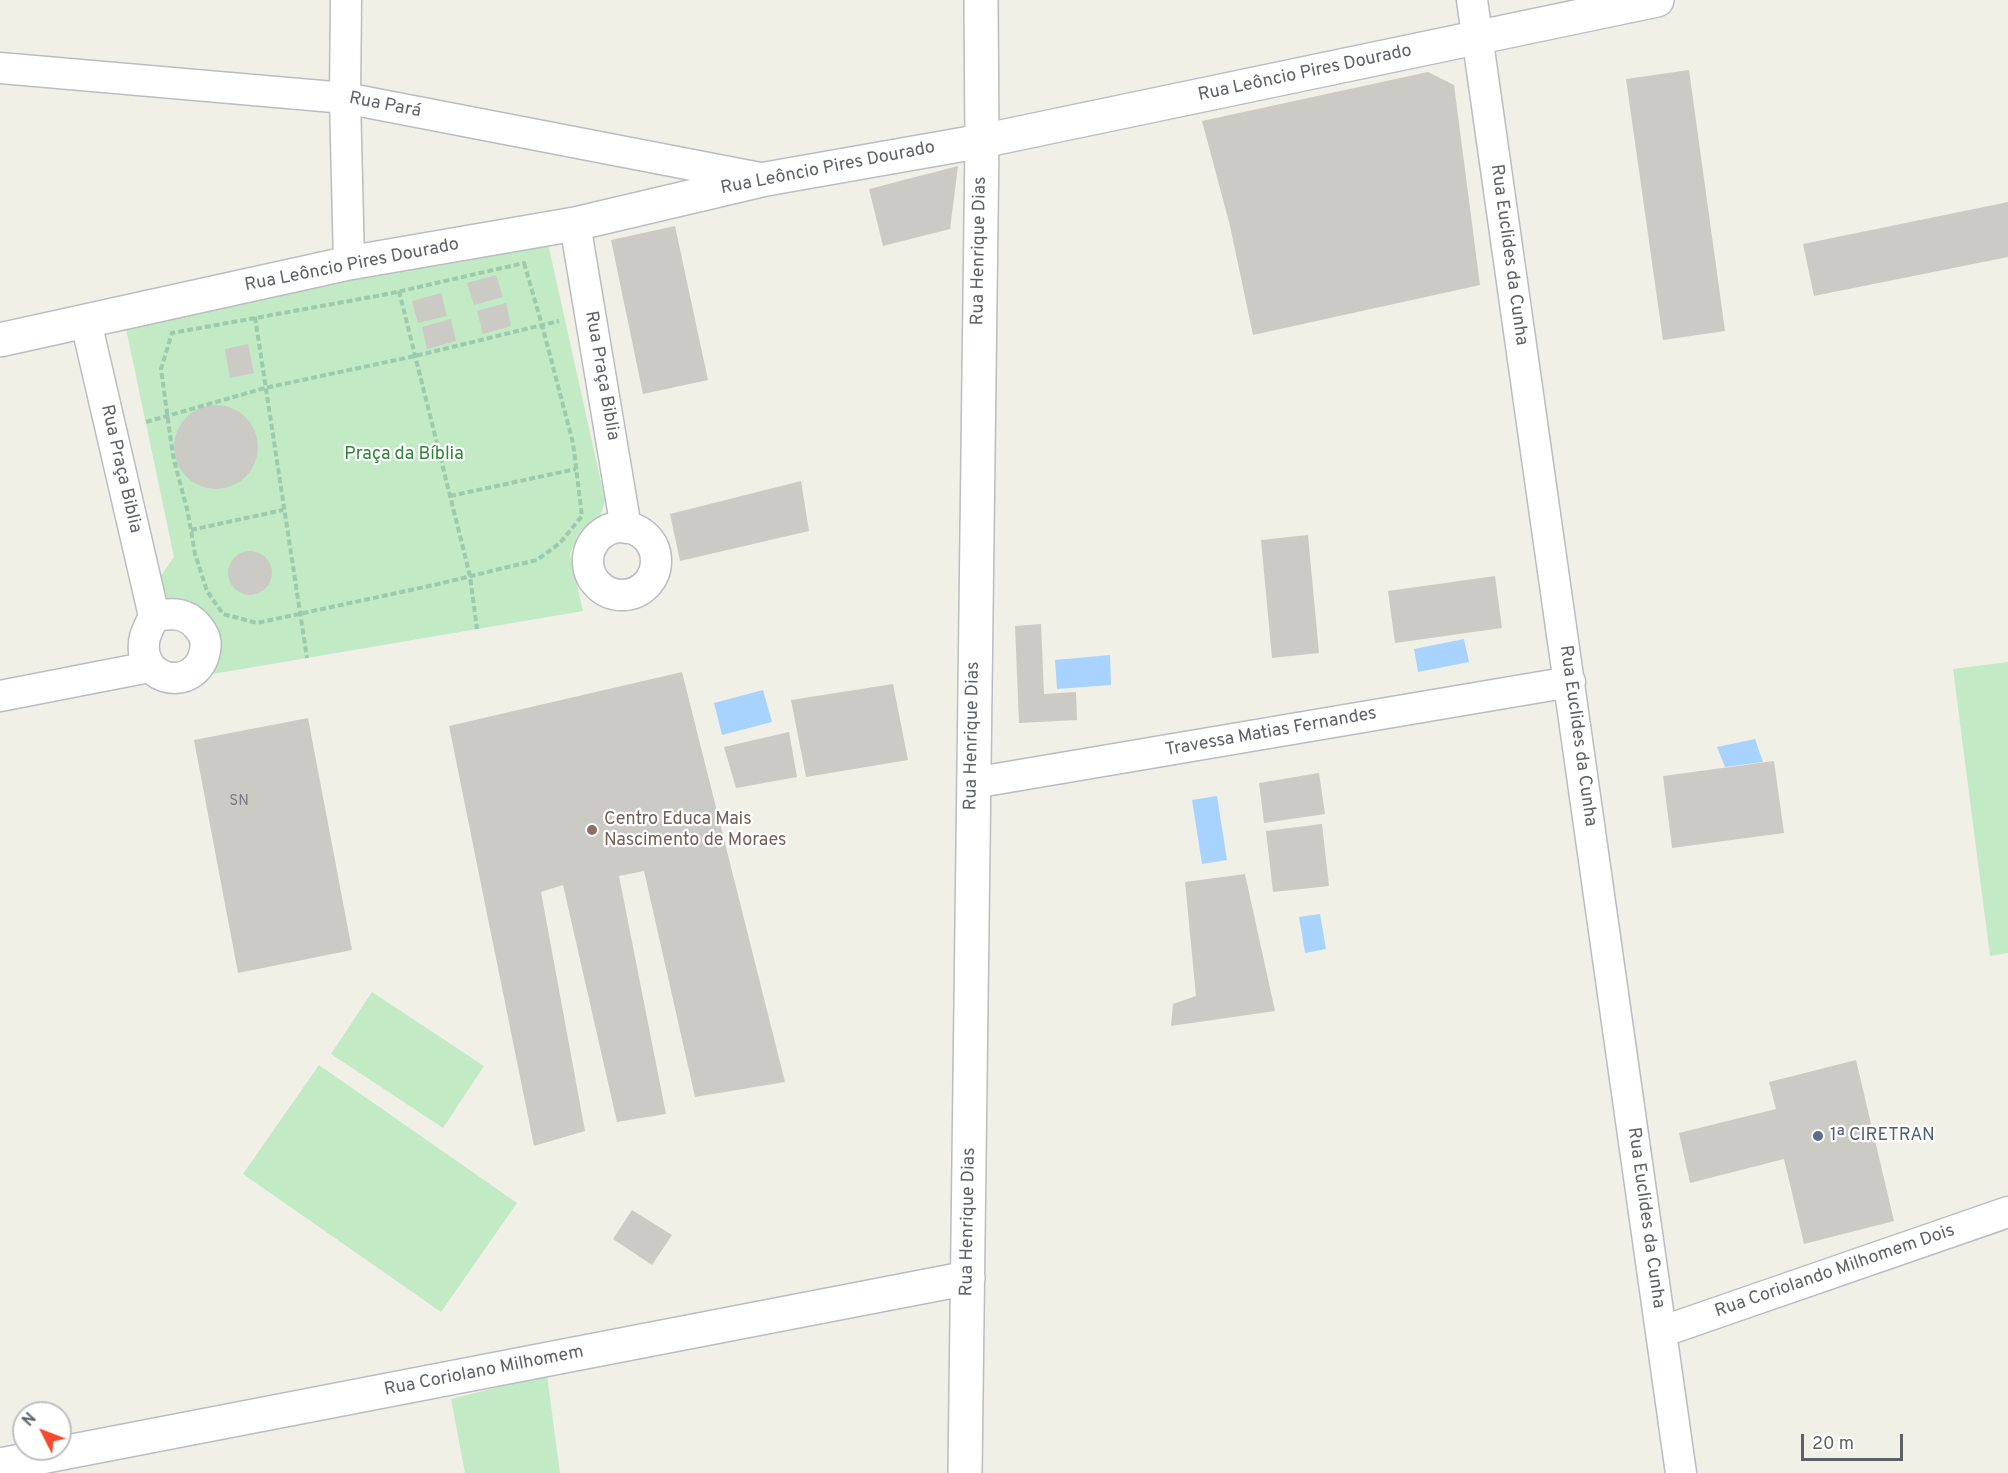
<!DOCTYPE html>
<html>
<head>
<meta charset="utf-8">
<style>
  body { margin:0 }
  #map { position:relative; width:2008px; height:1473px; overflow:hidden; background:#f1f0e7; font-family:Overpass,sans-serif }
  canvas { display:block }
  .north { position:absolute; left:12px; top:1401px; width:60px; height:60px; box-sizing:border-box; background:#fff; border:2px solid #bfc0c3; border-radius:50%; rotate:312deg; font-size:16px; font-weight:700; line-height:24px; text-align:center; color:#5e6268 }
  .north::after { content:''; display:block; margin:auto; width:21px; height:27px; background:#f4492a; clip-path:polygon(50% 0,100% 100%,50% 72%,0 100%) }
  .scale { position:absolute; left:1801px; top:1434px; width:102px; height:27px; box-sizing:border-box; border:3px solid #5e6268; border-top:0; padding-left:8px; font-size:18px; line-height:21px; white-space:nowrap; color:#5e6268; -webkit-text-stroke:4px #fff; paint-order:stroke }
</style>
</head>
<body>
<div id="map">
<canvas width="2008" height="1473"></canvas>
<div class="north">N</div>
<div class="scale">20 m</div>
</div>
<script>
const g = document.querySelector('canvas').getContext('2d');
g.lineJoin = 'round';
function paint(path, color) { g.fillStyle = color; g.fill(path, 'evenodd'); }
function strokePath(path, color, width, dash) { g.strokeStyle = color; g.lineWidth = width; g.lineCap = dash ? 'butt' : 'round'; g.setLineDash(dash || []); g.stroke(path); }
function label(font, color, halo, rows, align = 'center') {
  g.font = font + ' Overpass,sans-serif'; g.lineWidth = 4.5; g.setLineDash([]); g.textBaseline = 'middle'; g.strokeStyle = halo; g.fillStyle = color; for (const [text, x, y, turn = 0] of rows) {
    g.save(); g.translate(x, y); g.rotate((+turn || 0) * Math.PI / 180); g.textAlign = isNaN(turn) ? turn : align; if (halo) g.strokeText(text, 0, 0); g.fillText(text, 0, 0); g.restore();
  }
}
const green = new Path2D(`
  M 547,239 L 605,500 L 600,517 L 580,532 L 570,554 L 583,611 L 213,674 L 219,656 L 159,592 L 158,580 L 174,557 L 125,324 Z
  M 2008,662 L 2008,953 L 1990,956 L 1953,669 Z
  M 372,992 L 484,1066 L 443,1128 L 331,1054 Z
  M 319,1065 L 517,1203 L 441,1312 L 243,1174 Z
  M 547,1375 L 560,1473 L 465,1473 L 451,1399 Z`);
const water = new Path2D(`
  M 1464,639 L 1469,662 L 1418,672 L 1414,649 Z
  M 1110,655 L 1111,685 L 1057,689 L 1055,660 Z
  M 763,690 L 772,722 L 722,735 L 714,703 Z
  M 1755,739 L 1763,762 L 1725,767 L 1717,747 Z
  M 1217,796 L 1227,860 L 1202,864 L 1192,800 Z
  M 1320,914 L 1326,949 L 1305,953 L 1299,917 Z`);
const building = new Path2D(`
  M 1689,70 L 1725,331 L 1663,340 L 1626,79 Z
  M 1428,72 L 1454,85 L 1480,285 L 1253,335 L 1230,226 L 1202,121 Z
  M 958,166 L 950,229 L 883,246 L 869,189 Z
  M 2008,202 L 2008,257 L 1814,296 L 1803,244 Z
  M 675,226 L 708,380 L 643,394 L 611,240 Z
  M 496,275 L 503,297 L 474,305 L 467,283 Z
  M 441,293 L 447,316 L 418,323 L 412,301 Z
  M 506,303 L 511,326 L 483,334 L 477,311 Z
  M 451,319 L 456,341 L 427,349 L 422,327 Z
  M 248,344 L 254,373 L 230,378 L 225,349 Z
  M174 447a42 42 0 1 1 84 0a42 42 0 1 1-84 0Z
  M 801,481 L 809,531 L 680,561 L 670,514 Z
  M 1308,535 L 1319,653 L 1272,658 L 1261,540 Z
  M228 573a22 22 0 1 1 44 0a22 22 0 1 1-44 0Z
  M 1495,576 L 1502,628 L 1395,643 L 1388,591 Z
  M 1041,624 L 1044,694 L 1076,692 L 1077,720 L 1019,723 L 1015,626 Z
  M 682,672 L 785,1082 L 695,1097 L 644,871 L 619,876 L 666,1114 L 617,1122 L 563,885 L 541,892 L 585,1131 L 534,1146 L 449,726 Z
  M 893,684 L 908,760 L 806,777 L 791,700 Z
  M 308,718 L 352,950 L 238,973 L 194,740 Z
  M 789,732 L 797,777 L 736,788 L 724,747 Z
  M 1774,761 L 1784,833 L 1672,848 L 1663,776 Z
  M 1319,773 L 1325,814 L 1264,823 L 1259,783 Z
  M 1322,824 L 1329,886 L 1273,892 L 1266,831 Z
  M 1245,874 L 1275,1011 L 1171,1026 L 1173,1004 L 1196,996 L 1185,882 Z
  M 1856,1060 L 1894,1221 L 1804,1244 L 1784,1159 L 1690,1183 L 1679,1133 L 1776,1109 L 1769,1082 Z
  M 632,1210 L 672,1235 L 652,1265 L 613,1239 Z`);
const path = new Path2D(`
  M 524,263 L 542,325 L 573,443 L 582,516 L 560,543 L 537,560 L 434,585 L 257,623 L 223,614 L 207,591 L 195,554 L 188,513 L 173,456 L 161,369 L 172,333 L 388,294 Z
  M 399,291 L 470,576 L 477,629
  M 255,317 L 307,658
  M 146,422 L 265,388 L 415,356 L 559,321
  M 450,496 L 576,469
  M 191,530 L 283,510`);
const minor = new Path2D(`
  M 346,0 L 345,98 L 349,263
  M 1472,0 L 1681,1473
  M 0,68 L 345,98 L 765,179
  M 575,224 L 626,528
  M 86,322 L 154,616 C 151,623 147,630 145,637 C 135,678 188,694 203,658 C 207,646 207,638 199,628 C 187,612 172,613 154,616
  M588 561a34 34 0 1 1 68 0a34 34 0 1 1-68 0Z
  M 0,696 L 149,667
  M 973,783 L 1570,682
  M 1661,1332 L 2008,1212`);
const tertiary = new Path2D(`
  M 0,1465 L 968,1278
  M 965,1473 L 982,141 L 981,0`);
const secondary = new Path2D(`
  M 0,340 L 349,263 L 575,224 L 766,179 L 982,141 L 1657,0`);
const markers = [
  [592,830,6,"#8d6e63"],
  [1818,1136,6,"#5c6f8a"]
];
const numberNames = [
  ["SN",239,802]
];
const streetNames = [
  ["Rua Leôncio Pires Dourado",1305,74,-12],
  ["Rua Pará",385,106,11],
  ["Rua Leôncio Pires Dourado",828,169,-11],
  ["Rua Henrique Dias",980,251,-89],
  ["Rua Euclides da Cunha",1508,255,82],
  ["Rua Leôncio Pires Dourado",352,266,-11],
  ["Rua Praça Biblia",601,376,80],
  ["Rua Praça Biblia",120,469,77],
  ["Travessa Matias Fernandes",1271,733,-10],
  ["Rua Henrique Dias",973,736,-89],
  ["Rua Euclides da Cunha",1577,736,82],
  ["Rua Euclides da Cunha",1645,1218,82],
  ["Rua Henrique Dias",969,1222,-89],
  ["Rua Coriolando Milhomem Dois",1835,1272,-19],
  ["Rua Coriolano Milhomem",484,1372,-11]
];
const parkNames = [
  ["Praça da Bíblia",404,455]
];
const educationNames = [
  ["Centro Educa Mais",604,820],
  ["Nascimento de Moraes",604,841]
];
const serviceNames = [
  ["1ª CIRETRAN",1830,1136]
];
paint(green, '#c2eac5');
paint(water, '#a9d3ff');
paint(building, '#cccac4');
strokePath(minor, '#b9bcc1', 33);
strokePath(tertiary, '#b9bcc1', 36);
strokePath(secondary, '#babdc3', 36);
strokePath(path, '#9bcbac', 4, [6, 3]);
strokePath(minor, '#fff', 30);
strokePath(tertiary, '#fff', 33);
strokePath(secondary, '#fff', 33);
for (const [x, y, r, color] of markers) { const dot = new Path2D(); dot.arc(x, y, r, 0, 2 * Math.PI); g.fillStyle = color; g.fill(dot); strokePath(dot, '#fff', 2); }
label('15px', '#7a7c7f', null, numberNames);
label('18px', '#5e6268', '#fff', streetNames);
label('18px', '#30853a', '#fff', parkNames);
label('18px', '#785e54', '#fff', educationNames, 'left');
label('18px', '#4e5e75', '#fff', serviceNames, 'left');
</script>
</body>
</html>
